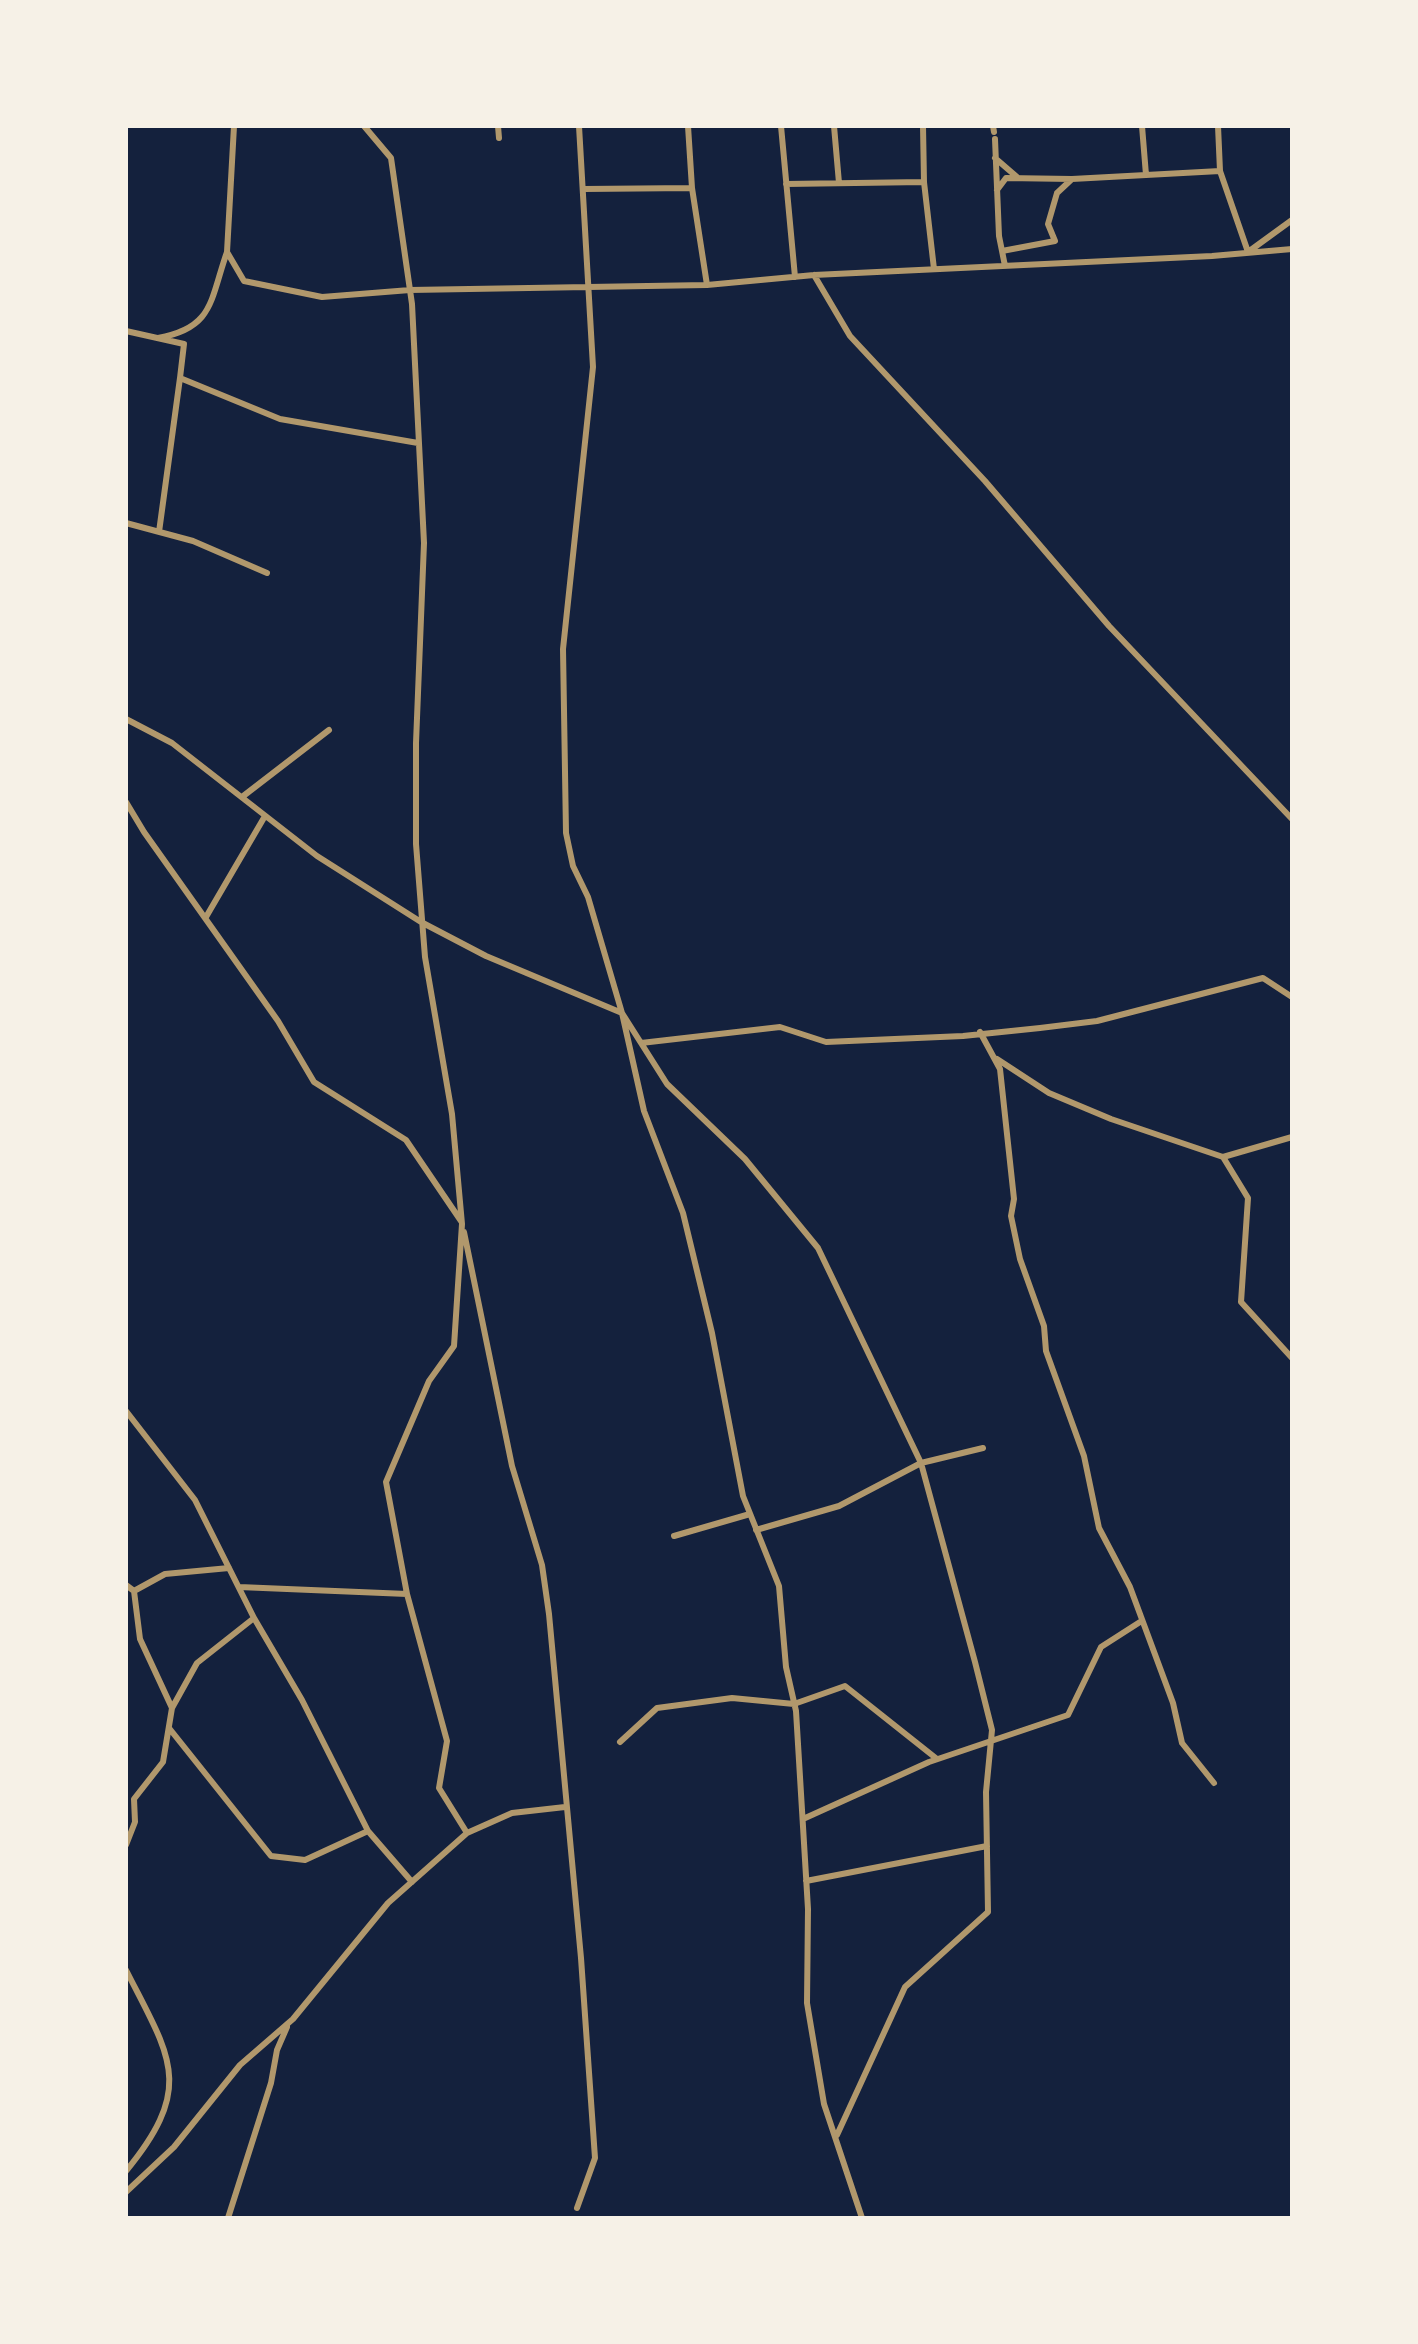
<!DOCTYPE html>
<html>
<head>
<meta charset="utf-8">
<style>
  body { margin:0 }
  #map { position:relative; width:1418px; height:2344px; overflow:hidden; background:#14213d; font-family:"Asap Condensed",sans-serif }
  canvas { display:block }
  .frame { position:absolute; inset:0; border:128px solid #f6f1e7; pointer-events:none }
</style>
</head>
<body>
<div id="map">
<canvas width="1418" height="2344"></canvas>
<div class="frame"></div>
</div>
<script>
const g = document.querySelector('canvas').getContext('2d');
g.lineJoin = 'round';
function strokePath(path, color, width, dash) { g.strokeStyle = color; g.lineWidth = width; g.lineCap = dash ? 'butt' : 'round'; g.setLineDash(dash || []); g.stroke(path); }
const minor = new Path2D(`
  M 364,126 L 391,158 L 412,304 L 424,543 L 416,743 L 416,844 L 425,957 L 452,1114 L 462,1224 L 454,1346 L 429,1381 L 386,1482 L 407,1594 L 447,1741 L 439,1788 L 467,1833
  M 498,126 L 499,138
  M 579,126 L 593,367 L 563,649 L 566,833 L 573,866 L 588,897 L 622,1013 L 644,1111 L 683,1213 L 712,1333 L 743,1496 L 779,1586 L 786,1667 L 796,1711 L 808,1909 L 807,2003 L 824,2104 L 862,2218
  M 781,126 L 795,277
  M 834,126 L 839,183
  M 923,126 L 924,182
  M 993,126 L 994,132
  M 1142,126 L 1146,175
  M 1218,126 L 1220,171
  M 995,139 L 999,236 L 1005,266
  M 995,158 L 1017,177
  M 1072,179 L 1220,171 L 1248,252 L 1292,220
  M 786,184 L 924,182 L 934,269
  M 692,188 L 707,285
  M 584,189 L 692,188 L 688,126
  M 997,190 L 1006,178 L 1072,179 L 1057,193 L 1048,224 L 1055,241 L 1002,251
  M 227,252 L 234,126
  M 814,275 L 850,336 L 985,481 L 1109,626 L 1292,819
  M 126,331 L 184,344 L 180,378 L 280,419 L 418,443
  M 158,338 C 214,328 210,300 227,252 L 244,281 L 322,297 L 410,290 L 707,285 L 814,275 L 1212,256 L 1292,249
  M 126,523 L 193,541 L 267,573
  M 159,532 L 180,378
  M 126,719 L 172,743 L 317,856 L 421,922 L 486,956 L 622,1013 L 667,1084 L 745,1159 L 818,1248 L 921,1463 L 975,1662 L 992,1730 L 986,1792 L 988,1912 L 905,1987 L 837,2135
  M 242,797 L 329,730
  M 126,802 L 144,832 L 278,1021 L 314,1082 L 406,1140 L 461,1221
  M 206,917 L 265,816
  M 980,1032 L 1000,1069 L 1014,1199 L 1011,1216 L 1020,1259 L 1044,1326 L 1046,1351 L 1084,1456 L 1099,1528 L 1130,1587 L 1173,1703 L 1182,1743 L 1214,1783
  M 641,1043 L 780,1027 L 826,1042 L 963,1036 L 1040,1028 L 1097,1021 L 1263,978 L 1292,997
  M 997,1059 L 1049,1093 L 1111,1119 L 1223,1157 L 1248,1198 L 1241,1302 L 1292,1358
  M 1223,1157 L 1292,1137
  M 464,1232 L 512,1466 L 542,1565 L 549,1614 L 581,1958 L 595,2158 L 577,2208
  M 126,1411 L 195,1500 L 254,1618 L 197,1663 L 172,1708 L 163,1762 L 134,1799 L 135,1822 L 126,1845
  M 756,1530 L 839,1506 L 921,1463 L 983,1448
  M 674,1536 L 750,1514
  M 126,1585 L 134,1591 L 165,1574 L 229,1568
  M 239,1587 L 407,1594
  M 134,1591 L 140,1639 L 172,1708
  M 169,1728 L 271,1856 L 305,1860 L 368,1831 L 302,1700 L 254,1618
  M 620,1742 L 657,1708 L 732,1698 L 794,1704 L 845,1686 L 937,1759
  M 803,1819 L 929,1762 L 1068,1715 L 1101,1647 L 1140,1622
  M 368,1831 L 412,1882
  M 806,1881 L 987,1846
  M 126,1970 C 170,2057 196,2086 126,2171
  M 126,2192 L 174,2147 L 240,2065 L 293,2019 L 388,1903 L 467,1833 L 512,1813 L 565,1807
  M 228,2218 L 271,2083 L 277,2050 L 287,2027`);
strokePath(minor, '#b1986c', 6);
</script>
</body>
</html>
